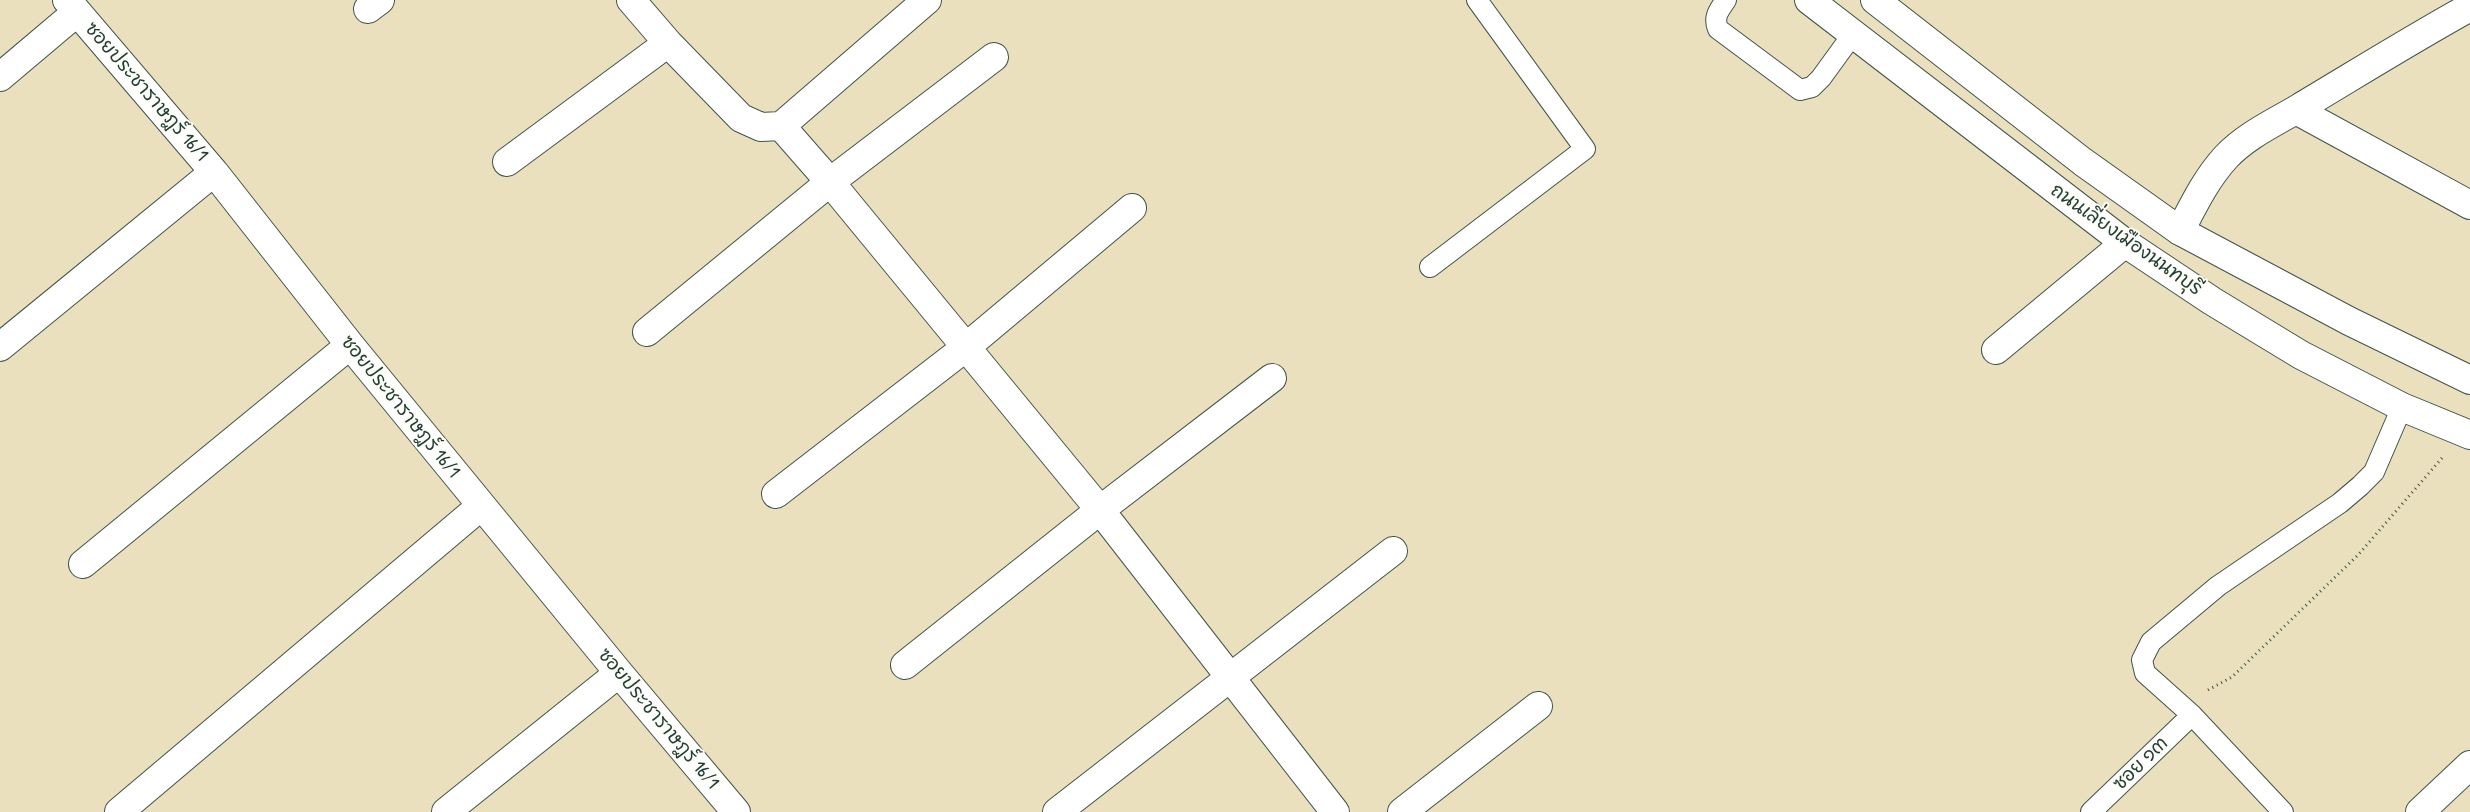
<!DOCTYPE html>
<html>
<head>
<meta charset="utf-8">
<style>
  body { margin:0 }
  canvas { display:block; background:#ebe0be }
</style>
</head>
<body>
<canvas width="2470" height="812"></canvas>
<script>
const g = document.querySelector('canvas').getContext('2d');
g.lineJoin = 'round';
function strokePath(path, color, width, dash) { g.strokeStyle = color; g.lineWidth = width; g.lineCap = dash ? 'butt' : 'round'; g.setLineDash(dash || []); g.stroke(path); }
function label(font, color, halo, rows, align = 'center') {
  g.font = font + ' "Patrick Hand","Playpen Sans Thai",sans-serif'; g.lineWidth = 4; g.setLineDash([]); g.textBaseline = 'middle'; g.strokeStyle = halo; g.fillStyle = color; for (const [text, x, y, turn = 0] of rows) {
    g.save(); g.translate(x, y); g.rotate((+turn || 0) * Math.PI / 180); g.textAlign = isNaN(turn) ? turn : align; if (halo) g.strokeText(text, 0, 0); g.fillText(text, 0, 0); g.restore();
  }
}
const path = new Path2D(`
  M 2208,690 L 2232,677 L 2358,555 L 2442,458`);
const service = new Path2D(`
  M 1726,0 C 1719,10 1713,17 1718,29 L 1800,90 L 1812,87 L 1821,78 L 1853,34
  M 1430,267 L 1585,149 L 1477,0
  M 2091,812 L 2192,715
  M 2283,812 L 2192,715 L 2145,673 L 2142,660 L 2151,642 L 2218,586 L 2340,503 L 2360,486 L 2374,472 L 2402,407`);
const minor = new Path2D(`
  M 67,0 L 214,172 L 350,345 L 619,673 L 736,812
  M 631,0 L 668,43 L 741,118 L 761,127 L 781,126 L 830,182 L 1100,510 L 1335,812
  M 368,9 L 380,0
  M 0,77 L 77,12
  M 2296,110 L 2470,205
  M 781,126 L 927,0
  M 507,162 L 668,43
  M 2180,231 C 2194,204 2206,179 2226,157 C 2247,135 2274,123 2299,108 C 2356,74 2412,39 2470,7
  M 647,332 L 830,182 L 994,57
  M 0,347 L 214,172
  M 1996,350 L 2125,243
  M 776,494 L 965,348 L 1132,208
  M 83,564 L 350,345
  M 905,665 L 1100,510 L 1272,378
  M 119,812 L 481,506
  M 446,812 L 619,673
  M 1057,812 L 1393,551
  M 1402,812 L 1538,706
  M 2420,812 L 2470,765`);
const secondary = new Path2D(`
  M 1809,0 L 2125,243 L 2212,301 L 2301,355 L 2402,407 L 2470,435
  M 1875,0 L 2083,162 L 2180,231 L 2349,321 L 2470,380`);
const streetNames = [
  ["ซอยประชาราษฎร์ 16/1",146,92,49],
  ["ถนนเลี่ยงเมืองนนทบุรี",2126,240,35],
  ["ซอยประชาราษฎร์ 16/1",400,407,51],
  ["ซอยประชาราษฎร์ 16/1",658,719,50],
  ["ซอย ๑๓",2141,764,-44]
];
strokePath(service, '#3e5549', 22);
strokePath(minor, '#3e5549', 30);
strokePath(secondary, '#3e5549', 30);
strokePath(path, '#3e5549', 3, [1, 4]);
strokePath(service, '#fff', 20);
strokePath(minor, '#fff', 28);
strokePath(secondary, '#fff', 28);
label('19px', '#1f3d34', '#fdfcf7', streetNames);
</script>
</body>
</html>
